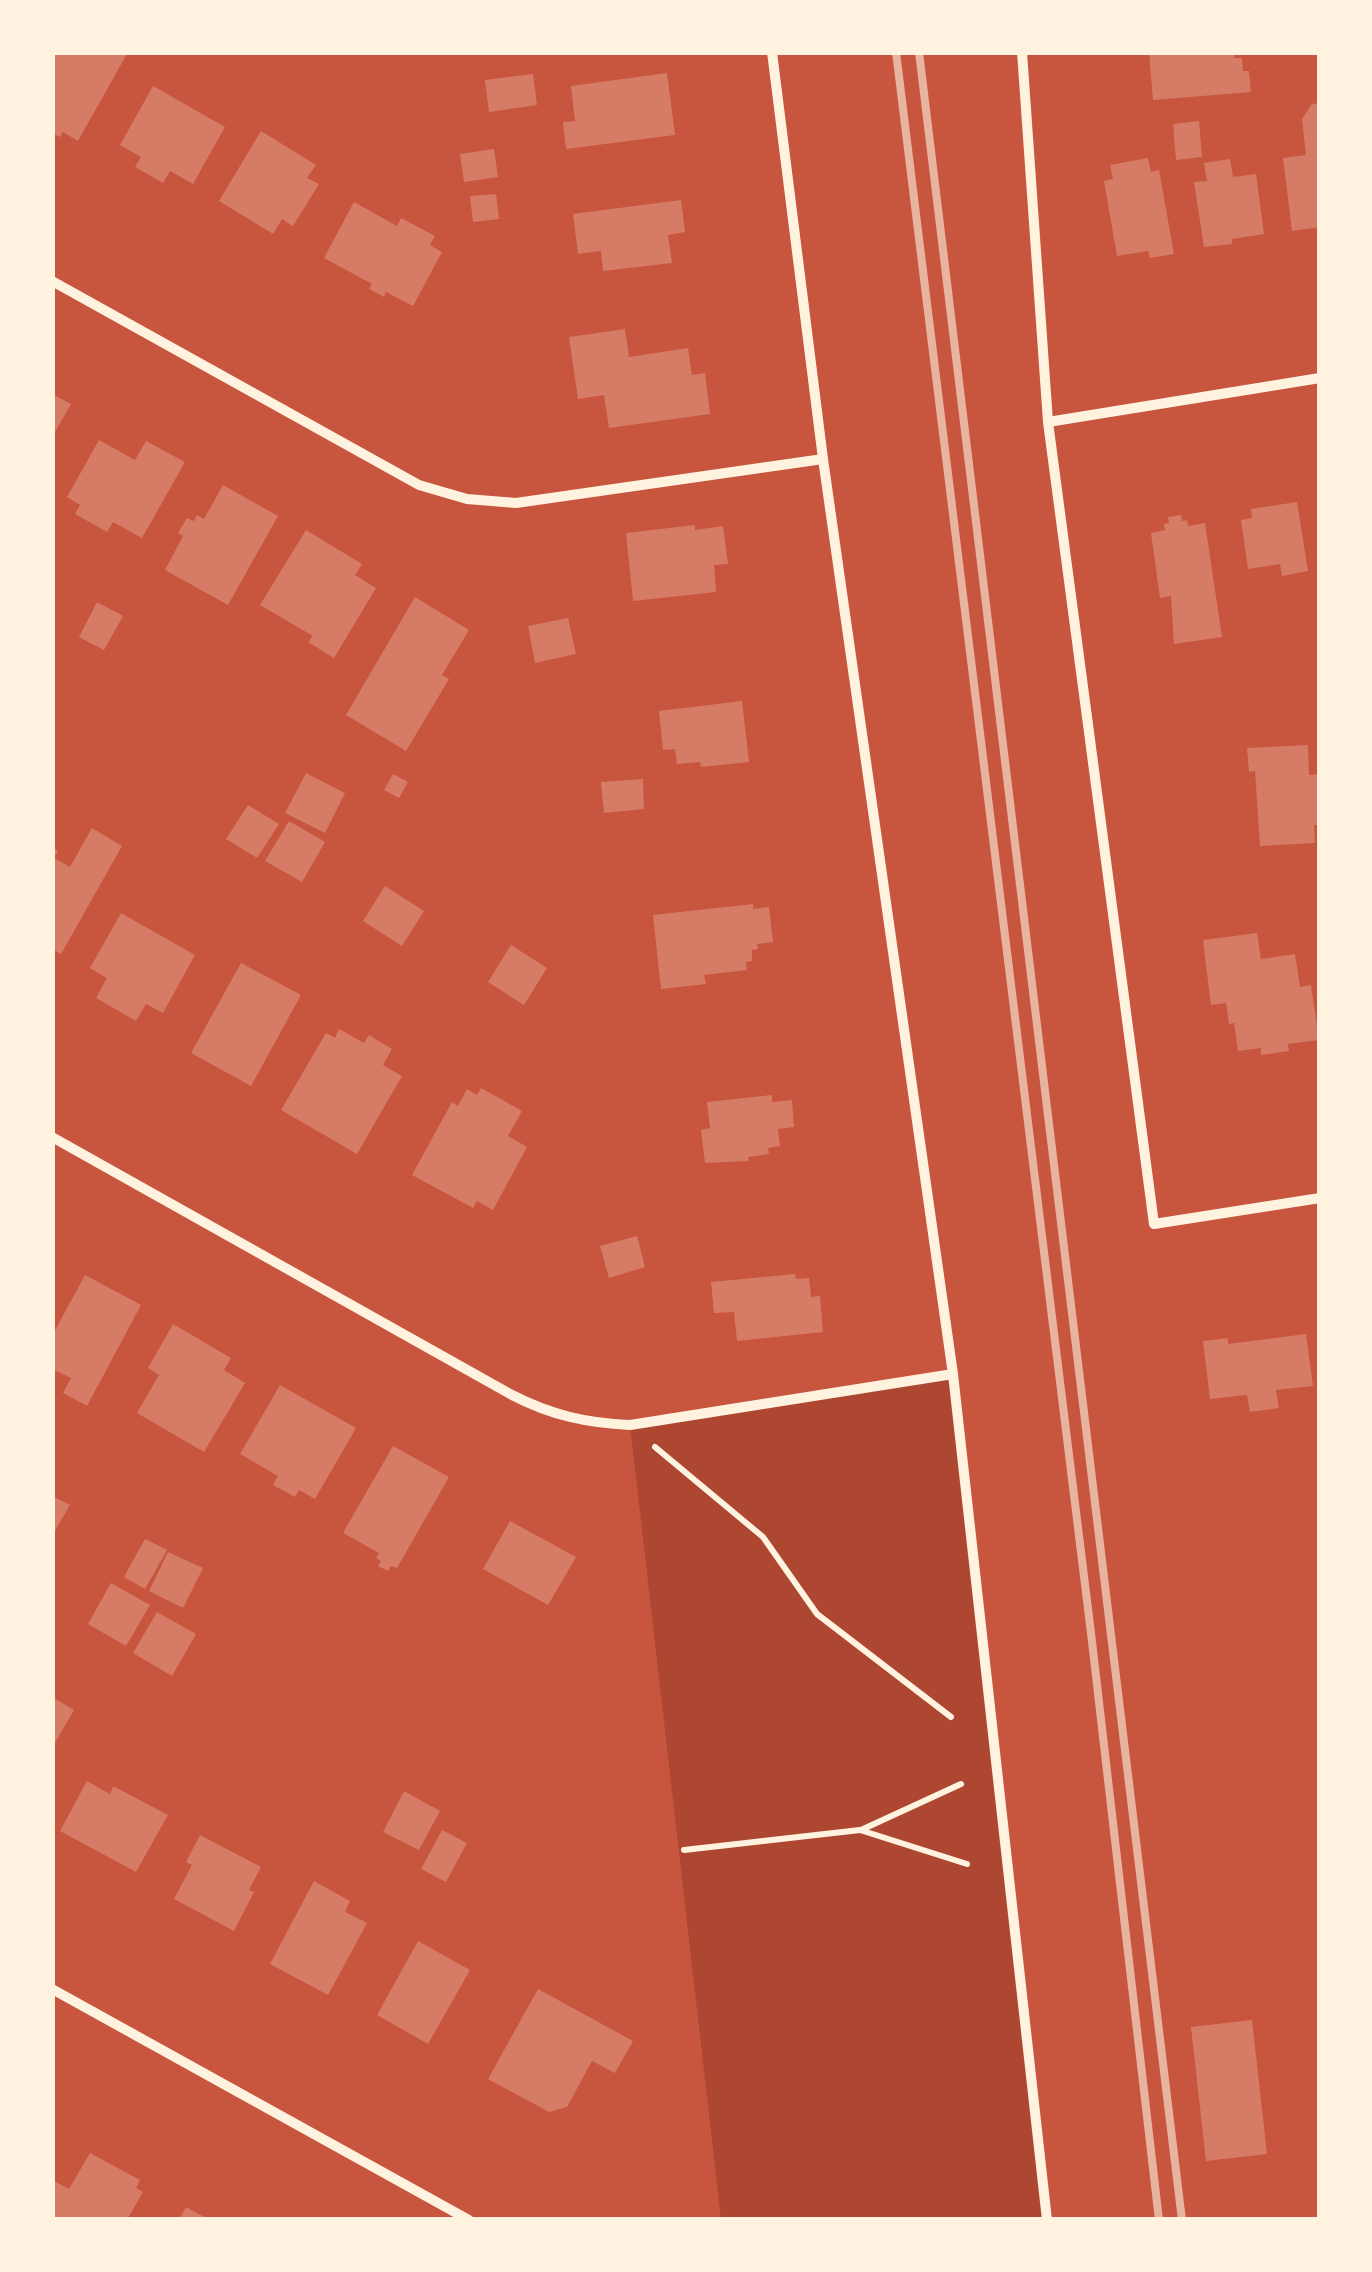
<!DOCTYPE html>
<html>
<head>
<meta charset="utf-8">
<style>
  body { margin:0 }
  #map { position:relative; width:1372px; height:2272px; overflow:hidden; background:#c8553d; font-family:Jost,sans-serif }
  canvas { display:block }
  .frame { position:absolute; inset:0; border:55px solid #fff3e0; pointer-events:none }
</style>
</head>
<body>
<div id="map">
<canvas width="1372" height="2272"></canvas>
<div class="frame"></div>
</div>
<script>
const g = document.querySelector('canvas').getContext('2d');
g.lineJoin = 'round';
function paint(path, color) { g.fillStyle = color; g.fill(path, 'evenodd'); }
function strokePath(path, color, width, dash) { g.strokeStyle = color; g.lineWidth = width; g.lineCap = dash ? 'butt' : 'round'; g.setLineDash(dash || []); g.stroke(path); }
const green = new Path2D(`
  M 953,1374 L 1047,2219 L 721,2219 L 630,1425 Z`);
const building = new Path2D(`
  M 52,52 L 128,52 L 78,141 L 63,132 L 60,137 L 52,133 Z
  M 1149,52 L 1234,52 L 1234,58 L 1242,58 L 1243,71 L 1249,71 L 1251,92 L 1153,100 Z
  M 667,73 L 675,135 L 566,149 L 563,122 L 575,121 L 571,86 Z
  M 533,74 L 537,105 L 489,112 L 485,80 Z
  M 153,86 L 225,127 L 193,184 L 170,171 L 163,183 L 135,167 L 141,157 L 120,145 Z
  M 1320,103 L 1320,227 L 1292,231 L 1283,158 L 1306,155 L 1302,119 L 1312,104 Z
  M 1199,121 L 1202,157 L 1176,160 L 1173,124 Z
  M 261,131 L 316,165 L 307,178 L 319,184 L 293,226 L 282,219 L 273,234 L 219,201 Z
  M 494,149 L 498,177 L 464,182 L 460,154 Z
  M 1148,158 L 1151,172 L 1159,170 L 1174,254 L 1150,258 L 1148,251 L 1117,256 L 1104,181 L 1113,179 L 1110,165 Z
  M 1230,159 L 1233,177 L 1256,174 L 1264,234 L 1232,239 L 1232,244 L 1204,247 L 1194,182 L 1207,181 L 1204,163 Z
  M 496,194 L 499,219 L 473,222 L 470,196 Z
  M 681,200 L 685,232 L 668,235 L 672,263 L 603,271 L 601,251 L 578,254 L 573,214 Z
  M 354,202 L 397,226 L 401,218 L 435,236 L 430,245 L 442,252 L 413,306 L 386,292 L 384,297 L 369,289 L 372,284 L 324,258 Z
  M 625,329 L 629,357 L 688,348 L 692,375 L 705,373 L 710,414 L 609,428 L 604,395 L 578,399 L 569,337 Z
  M 52,394 L 71,404 L 52,437 Z
  M 99,440 L 135,460 L 146,441 L 185,462 L 142,538 L 113,522 L 107,532 L 75,514 L 80,505 L 67,497 Z
  M 223,485 L 278,516 L 228,605 L 165,570 L 183,536 L 178,533 L 187,518 L 194,521 L 197,515 L 204,519 Z
  M 1297,502 L 1308,571 L 1282,576 L 1280,564 L 1248,569 L 1241,520 L 1252,518 L 1251,509 Z
  M 1181,515 L 1182,521 L 1187,520 L 1188,526 L 1205,523 L 1222,637 L 1174,644 L 1171,596 L 1160,598 L 1151,533 L 1165,530 L 1164,524 L 1169,523 L 1168,517 Z
  M 695,525 L 695,530 L 723,526 L 728,564 L 714,565 L 716,592 L 633,601 L 626,533 Z
  M 306,530 L 362,564 L 355,575 L 376,588 L 334,658 L 308,642 L 313,636 L 260,605 Z
  M 415,597 L 469,630 L 442,675 L 449,679 L 406,751 L 346,715 Z
  M 97,602 L 123,616 L 104,650 L 79,637 Z
  M 568,618 L 576,654 L 535,663 L 528,626 Z
  M 742,701 L 749,762 L 701,767 L 700,762 L 677,764 L 675,749 L 663,750 L 659,711 Z
  M 1308,745 L 1309,775 L 1320,774 L 1320,825 L 1314,825 L 1315,843 L 1260,846 L 1255,771 L 1249,772 L 1247,748 Z
  M 306,773 L 345,793 L 325,833 L 285,813 Z
  M 393,774 L 408,782 L 399,798 L 384,790 Z
  M 643,779 L 644,809 L 604,813 L 601,782 Z
  M 248,805 L 279,824 L 257,858 L 226,839 Z
  M 289,821 L 325,842 L 302,882 L 265,861 Z
  M 92,828 L 122,846 L 61,954 L 52,949 L 52,847 L 58,851 L 54,858 L 70,867 Z
  M 385,886 L 424,911 L 402,946 L 363,921 Z
  M 753,904 L 753,909 L 769,907 L 773,942 L 757,944 L 758,949 L 752,950 L 752,961 L 746,962 L 747,970 L 704,975 L 706,984 L 661,989 L 653,915 Z
  M 121,913 L 195,955 L 163,1013 L 146,1004 L 136,1021 L 96,998 L 107,978 L 90,968 Z
  M 1257,933 L 1261,959 L 1295,954 L 1300,987 L 1311,985 L 1319,1040 L 1288,1044 L 1289,1051 L 1261,1055 L 1261,1048 L 1238,1051 L 1234,1023 L 1229,1024 L 1226,1003 L 1211,1005 L 1203,940 Z
  M 511,945 L 547,968 L 524,1005 L 488,982 Z
  M 241,963 L 301,995 L 251,1086 L 191,1053 Z
  M 339,1029 L 364,1043 L 369,1035 L 392,1049 L 383,1065 L 402,1076 L 357,1154 L 281,1110 L 326,1033 L 335,1038 Z
  M 481,1088 L 522,1111 L 508,1136 L 527,1147 L 493,1210 L 477,1201 L 473,1208 L 412,1175 L 452,1102 L 458,1106 L 467,1089 L 477,1095 Z
  M 772,1095 L 772,1102 L 792,1100 L 794,1127 L 778,1129 L 780,1146 L 768,1148 L 769,1154 L 748,1157 L 749,1161 L 705,1163 L 701,1130 L 710,1128 L 707,1102 Z
  M 637,1236 L 645,1267 L 609,1278 L 600,1246 Z
  M 795,1274 L 796,1279 L 809,1278 L 811,1297 L 820,1296 L 823,1332 L 737,1341 L 734,1312 L 714,1313 L 711,1282 Z
  M 85,1275 L 141,1305 L 87,1406 L 63,1393 L 71,1378 L 52,1369 L 52,1336 Z
  M 173,1324 L 231,1358 L 224,1370 L 245,1383 L 204,1452 L 137,1413 L 159,1375 L 148,1368 Z
  M 1306,1334 L 1313,1386 L 1276,1390 L 1279,1408 L 1250,1412 L 1247,1395 L 1210,1399 L 1203,1341 L 1228,1338 L 1228,1344 Z
  M 280,1385 L 356,1428 L 315,1499 L 299,1490 L 295,1497 L 273,1485 L 278,1476 L 240,1454 Z
  M 393,1446 L 449,1477 L 397,1568 L 391,1566 L 388,1571 L 378,1566 L 381,1561 L 376,1558 L 379,1553 L 343,1533 Z
  M 52,1496 L 70,1505 L 52,1536 Z
  M 510,1521 L 576,1557 L 548,1605 L 483,1569 Z
  M 145,1539 L 167,1550 L 145,1589 L 124,1577 Z
  M 168,1552 L 203,1568 L 183,1608 L 149,1591 Z
  M 111,1583 L 150,1605 L 126,1646 L 88,1624 Z
  M 157,1612 L 196,1634 L 172,1676 L 133,1653 Z
  M 52,1697 L 74,1710 L 52,1748 Z
  M 87,1781 L 110,1794 L 113,1786 L 168,1815 L 136,1872 L 60,1831 Z
  M 404,1791 L 440,1811 L 419,1850 L 383,1832 Z
  M 442,1830 L 467,1843 L 446,1882 L 421,1869 Z
  M 200,1835 L 261,1867 L 249,1890 L 254,1892 L 234,1931 L 174,1899 L 192,1865 L 186,1862 Z
  M 314,1881 L 350,1901 L 345,1912 L 367,1923 L 328,1995 L 270,1964 Z
  M 418,1941 L 470,1970 L 428,2044 L 377,2015 Z
  M 538,1989 L 633,2041 L 615,2073 L 592,2061 L 567,2107 L 549,2112 L 488,2079 Z
  M 1252,2020 L 1267,2154 L 1206,2161 L 1191,2027 Z
  M 90,2153 L 140,2180 L 136,2188 L 143,2192 L 127,2220 L 52,2220 L 52,2180 L 69,2189 Z
  M 186,2207 L 210,2220 L 179,2220 Z`);
const path = new Path2D(`
  M 655,1447 L 763,1537 L 817,1614 L 951,1717
  M 861,1830 L 961,1784
  M 684,1850 L 860,1830 L 967,1864`);
const minor = new Path2D(`
  M 772,52 L 823,459 L 953,1374 L 1047,2220
  M 1022,52 L 1048,422 L 1154,1224 L 1320,1198
  M 52,281 L 419,485 L 467,499 L 516,503 L 823,459
  M 1048,422 L 1320,378
  M 52,1137 L 512,1395 C 551,1415 586,1423 630,1425 L 953,1374
  M 52,1989 L 469,2220`);
const rail = new Path2D(`
  M 896,52 L 1091,1633 L 1159,2220
  M 919,52 L 1182,2220`);
paint(green, '#ae4732');
paint(building, '#d67c66');
strokePath(path, '#fff3e0', 6);
strokePath(minor, '#fff3e0', 10);
strokePath(rail, '#e9b49f', 8);
</script>
</body>
</html>
